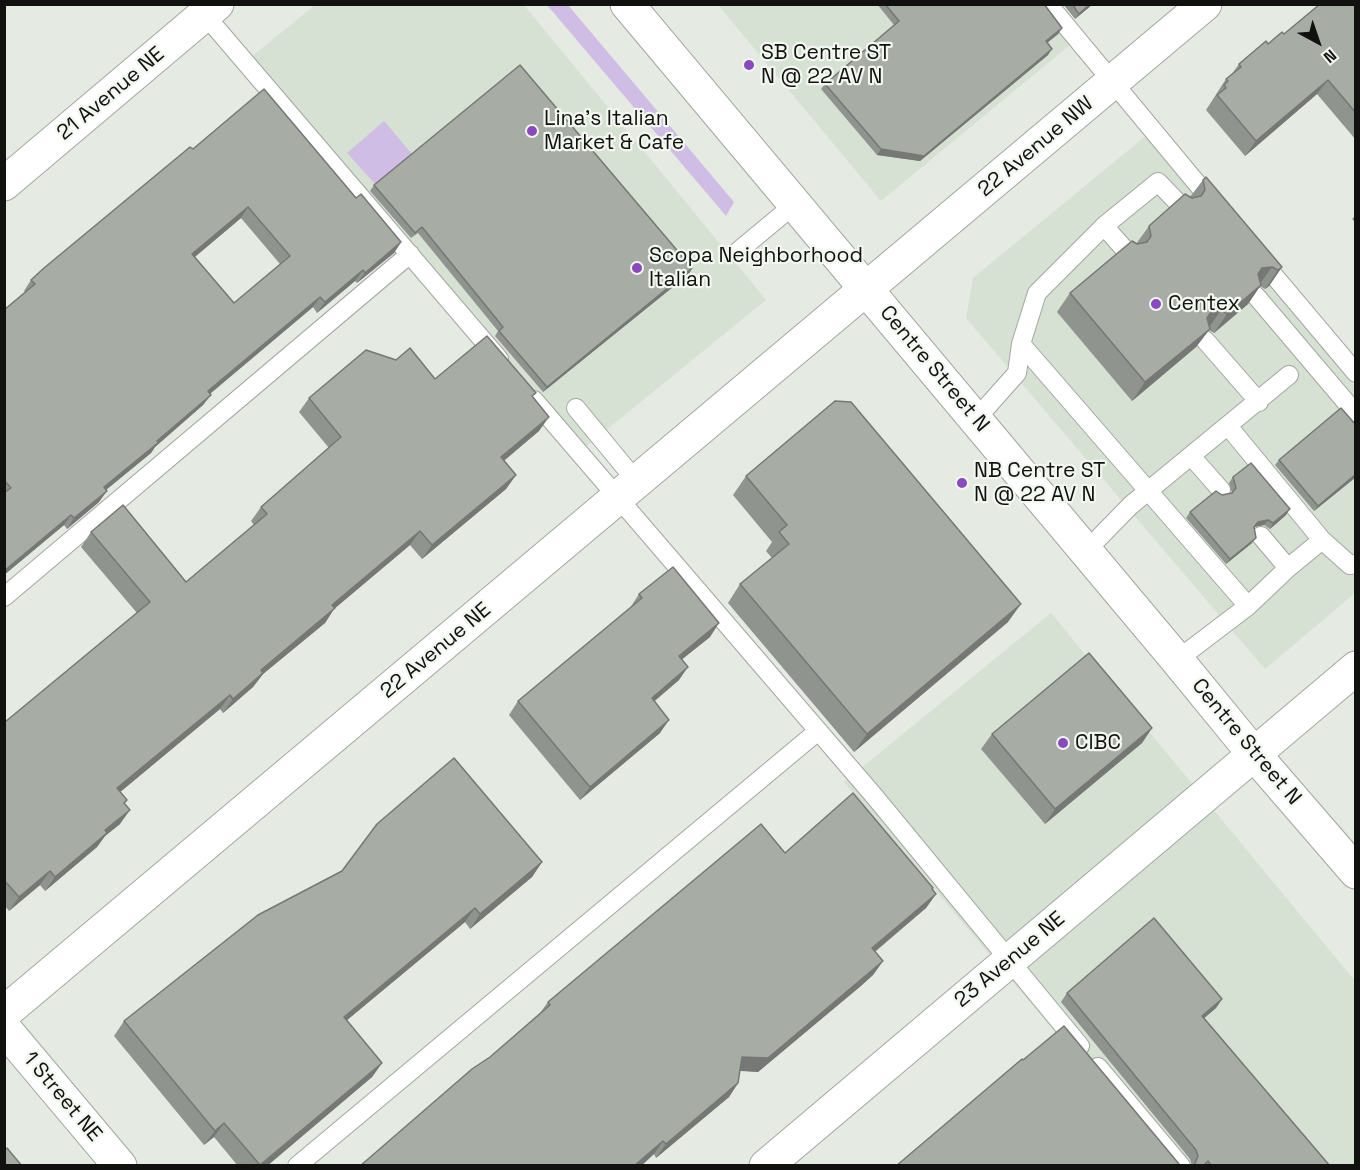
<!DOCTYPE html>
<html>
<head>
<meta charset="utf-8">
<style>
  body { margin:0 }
  #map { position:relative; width:1360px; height:1170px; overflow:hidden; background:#e5eae3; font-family:"Space Grotesk",sans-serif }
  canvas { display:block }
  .frame { position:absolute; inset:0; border:6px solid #111210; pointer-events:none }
  .north { position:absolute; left:1288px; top:12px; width:60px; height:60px; -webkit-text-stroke:4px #f2f7f0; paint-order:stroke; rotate:140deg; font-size:16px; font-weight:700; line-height:24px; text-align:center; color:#111210 }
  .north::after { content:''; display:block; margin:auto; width:21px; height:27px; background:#111210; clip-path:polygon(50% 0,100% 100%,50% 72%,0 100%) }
</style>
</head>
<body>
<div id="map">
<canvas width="1360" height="1170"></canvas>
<div class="frame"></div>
<div class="north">N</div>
</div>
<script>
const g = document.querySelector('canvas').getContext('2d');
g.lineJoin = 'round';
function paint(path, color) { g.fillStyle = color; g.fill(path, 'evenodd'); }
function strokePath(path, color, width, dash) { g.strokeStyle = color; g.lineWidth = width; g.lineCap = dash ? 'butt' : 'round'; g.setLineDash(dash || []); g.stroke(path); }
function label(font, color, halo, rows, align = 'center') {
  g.font = font + ' "Space Grotesk",sans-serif'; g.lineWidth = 4.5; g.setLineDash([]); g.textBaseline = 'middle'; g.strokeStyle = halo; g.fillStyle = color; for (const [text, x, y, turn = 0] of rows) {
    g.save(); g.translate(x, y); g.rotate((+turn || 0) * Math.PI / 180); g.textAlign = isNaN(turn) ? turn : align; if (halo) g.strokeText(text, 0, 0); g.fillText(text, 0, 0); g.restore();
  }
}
const built = new Path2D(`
  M 315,5 L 524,5 L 766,300 L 578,453 L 245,62 Z
  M 718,5 L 1039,5 L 1071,44 L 881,201 Z
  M 1147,135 L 1355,387 L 1355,593 L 1265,669 L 966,318 L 973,278 Z
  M 1051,613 L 1355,981 L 1355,1165 L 1167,1165 L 844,782 Z`);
const green = new Path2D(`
  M 547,5 L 568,5 L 734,202 L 726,216 Z
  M 384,121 L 412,154 L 376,185 L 347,153 Z`);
const lane = new Path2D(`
  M 1048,4 L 1214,204
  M 199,8 L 499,359
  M 1104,226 L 1127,252
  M 736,253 L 795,204
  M 1260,259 L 1356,373
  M 1256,296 L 1356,414
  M 1205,340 L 1259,402
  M 1021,344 L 1248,606 L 1177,660
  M 534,400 L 875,797 L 1080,1046
  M 576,408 L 637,482
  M 976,419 L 1017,373 L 1021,344 L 1037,293 L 1104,226 L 1158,182 L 1181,206
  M 1228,426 L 1322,540 L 1288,568 L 1248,606
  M 1191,456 L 1221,490
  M 1261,536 L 1288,568
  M 1322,540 L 1350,565 L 1356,564
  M 1086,551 L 1131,505 L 1289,375
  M 4,597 L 410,254
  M 1098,1067 L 1181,1166
  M 297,1166 L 818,731`);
const street = new Path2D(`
  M 4,184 L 217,4
  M 4,1013 L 1205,4
  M 4,1028 L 120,1166
  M 766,1166 L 1356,668`);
const secondary = new Path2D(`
  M 627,4 L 1177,660 L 1254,754 L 1356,872`);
const wall = new Path2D(`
  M 877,4 L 1044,4 L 1062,28 L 1058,34 L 1047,43 L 1048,55 L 920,161 L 877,155 L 821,89 L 825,84 L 894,25 Z
  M 1063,4 L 1093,4 L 1075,19 Z
  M 1356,4 L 1356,140 L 1317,94 L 1245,156 L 1206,110 L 1226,79 L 1231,75 L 1239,64 L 1284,34 Z
  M 193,149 L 356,198 L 401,242 L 394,253 L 357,283 L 355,281 L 317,313 L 313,307 L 210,394 L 203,405 L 155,447 L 151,453 L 106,490 L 99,502 L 67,529 L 64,525 L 4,575 L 4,310 L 25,292 L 24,291 L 31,280 ZM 241,218 L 280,264 L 234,303 L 195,257 Z
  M 1203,180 L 1282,267 L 1269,286 L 1265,289 L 1260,286 L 1248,304 L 1214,333 L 1209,330 L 1196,347 L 1132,401 L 1057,312 L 1070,293 L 1136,244 L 1149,226 L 1190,197 Z
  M 374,185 L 692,268 L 689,274 L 543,392 L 495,336 L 498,331 L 418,233 L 411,238 L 370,191 Z
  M 1356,215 L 1356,223 L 1352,219 Z
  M 435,379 L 533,397 L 539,431 L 504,461 L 516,475 L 506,489 L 422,559 L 410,545 L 334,609 L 325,623 L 263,674 L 253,687 L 223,713 L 220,709 L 120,792 L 127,800 L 124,804 L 120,824 L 105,836 L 97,847 L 45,891 L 40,885 L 9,911 L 4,905 L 4,721 L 5,722 L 137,613 L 81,547 L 91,532 L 186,582 L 254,525 L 251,521 L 261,507 L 329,448 L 299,412 L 309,398 Z
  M 1356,425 L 1356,477 L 1314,511 L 1275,465 L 1279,460 Z
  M 746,476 L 1008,622 L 854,752 L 728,603 L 740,584 L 772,558 L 766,551 L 772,542 L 733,495 Z
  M 1233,477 L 1286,515 L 1270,529 L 1264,525 L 1254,527 L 1252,543 L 1226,564 L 1186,518 L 1190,512 L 1222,495 L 1232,493 L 1229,483 Z
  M 639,594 L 710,637 L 682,659 L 679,680 L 654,701 L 660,733 L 580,800 L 509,715 L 518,701 L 630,608 Z
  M 1152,728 L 1142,743 L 1045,824 L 981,749 L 992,734 Z
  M 785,853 L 932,890 L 936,894 L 926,908 L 875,952 L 883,961 L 873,975 L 758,1072 L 740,1071 L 738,1083 L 729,1097 L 656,1158 L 654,1154 L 641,1166 L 360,1166 L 490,1057 L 540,1013 L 548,1002 Z
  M 542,862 L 532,877 L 470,929 L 465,922 L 347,1020 L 382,1063 L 372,1077 L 267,1166 L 238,1166 L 214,1137 L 204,1145 L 114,1036 L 124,1021 L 342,871 Z
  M 1067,993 L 1222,999 L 1216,1008 L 1204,1018 L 1330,1166 L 1192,1166 L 1190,1159 L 1061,1002 Z`);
const shadedWall = new Path2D(`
  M 1090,4 L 1093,4 L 1075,19 L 1079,14 Z
  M 1062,28 L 1058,34 L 1042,47 L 1046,41 Z
  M 1052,49 L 1048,55 L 920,161 L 877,155 L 881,149 Z
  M 1328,80 L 1317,94 L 1245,156 L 1256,141 Z
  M 248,207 L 241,218 L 185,265 L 192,254 Z
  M 401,242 L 394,253 L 357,283 L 365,273 Z
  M 1272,267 L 1259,285 L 1249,287 L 1262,268 Z
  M 1282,267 L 1269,286 L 1265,289 L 1278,270 Z
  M 692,268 L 689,274 L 543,392 L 547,387 Z
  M 363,270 L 355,281 L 317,313 L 325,302 Z
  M 1261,285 L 1248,304 L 1214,333 L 1227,314 Z
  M 320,297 L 313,307 L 200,402 L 208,391 Z
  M 1221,310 L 1208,329 L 1198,331 L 1211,312 Z
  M 1210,329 L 1196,347 L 1132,401 L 1145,382 Z
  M 211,395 L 203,405 L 155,447 L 151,453 L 96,498 L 104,487 Z
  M 549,417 L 539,431 L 491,471 L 501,457 Z
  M 1356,474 L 1356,477 L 1314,511 L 1318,506 Z
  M 516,475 L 506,489 L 422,559 L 432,545 Z
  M 107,491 L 99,502 L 67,529 L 74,518 Z
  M 1290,509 L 1286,515 L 1270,529 L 1273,523 Z
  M 71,515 L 64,525 L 4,575 L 4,571 Z
  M 1268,520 L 1264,525 L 1254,527 L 1258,522 Z
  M 420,531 L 410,545 L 334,609 L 325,623 L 263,674 L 253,687 L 223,713 L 233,699 L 261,670 L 332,605 Z
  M 1256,538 L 1252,543 L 1226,564 L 1230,559 Z
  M 1021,604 L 1008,622 L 854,752 L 867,734 Z
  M 719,623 L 710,637 L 670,669 L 679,656 Z
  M 688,667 L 679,680 L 642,712 L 652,698 Z
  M 230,695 L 220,709 L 107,803 L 117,788 Z
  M 669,720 L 660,733 L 580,800 L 590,787 Z
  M 1152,728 L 1142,743 L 1045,824 L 1055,809 Z
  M 130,810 L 120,824 L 105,836 L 97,847 L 45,891 L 55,877 L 105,830 Z
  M 542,862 L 532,877 L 470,929 L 480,914 Z
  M 50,871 L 40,885 L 9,911 L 19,897 Z
  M 936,894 L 926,908 L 862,962 L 872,948 Z
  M 475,908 L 465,922 L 334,1031 L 344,1017 Z
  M 883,961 L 873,975 L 861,986 L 758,1072 L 733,1070 L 742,1057 Z
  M 1222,999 L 1216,1008 L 1196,1025 L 1202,1016 Z
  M 382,1063 L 372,1077 L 267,1166 L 260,1166 Z
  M 738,1083 L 729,1097 L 656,1158 L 666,1144 Z
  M 224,1123 L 214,1137 L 204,1145 L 215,1131 Z
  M 663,1141 L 654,1154 L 641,1166 L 634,1166 Z`);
const building = new Path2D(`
  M 885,4 L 1044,4 L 1062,28 L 1046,41 L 1052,49 L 924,156 L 881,149 L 825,84 L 899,21 Z
  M 1072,4 L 1090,4 L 1079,14 Z
  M 1320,4 L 1356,4 L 1356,113 L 1328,80 L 1256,141 L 1217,95 L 1226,88 L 1224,85 L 1228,81 L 1226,79 L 1241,67 L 1239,64 L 1266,41 L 1268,44 L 1282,32 L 1284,34 Z
  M 520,65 L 692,268 L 547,387 L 499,331 L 503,327 L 422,227 L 415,233 L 374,185 Z
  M 264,89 L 356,198 L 361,194 L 401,242 L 365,273 L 363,270 L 325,302 L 320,297 L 208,391 L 211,395 L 157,441 L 159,442 L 104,487 L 107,491 L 74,518 L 71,515 L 4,571 L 4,493 L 11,488 L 4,480 L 4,310 L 35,284 L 31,280 L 44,268 L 190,147 L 193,149 ZM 248,207 L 290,256 L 234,303 L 192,254 Z
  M 1206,177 L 1282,267 L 1278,270 L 1272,267 L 1262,268 L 1258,274 L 1261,285 L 1227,314 L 1221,310 L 1211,312 L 1207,318 L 1210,329 L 1145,382 L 1070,293 L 1132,241 L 1137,244 L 1147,242 L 1151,236 L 1149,226 L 1185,194 L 1192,198 L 1201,196 L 1205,190 L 1203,180 Z
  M 487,336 L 536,393 L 532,396 L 549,417 L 501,457 L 516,475 L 432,545 L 420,531 L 332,605 L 335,608 L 261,670 L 263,673 L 233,699 L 230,695 L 117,788 L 127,800 L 124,803 L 130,810 L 105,830 L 107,833 L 55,877 L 50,871 L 19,897 L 4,880 L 4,721 L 5,722 L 150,602 L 91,532 L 123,505 L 186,582 L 267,514 L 261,507 L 341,437 L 309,398 L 366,350 L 396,360 L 410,348 L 435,379 Z
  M 835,401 L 851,402 L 1021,604 L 867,734 L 740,584 L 789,544 L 779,532 L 787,525 L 746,476 Z
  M 1341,408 L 1356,425 L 1356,474 L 1318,506 L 1279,460 Z
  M 1251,463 L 1290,509 L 1273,523 L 1268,520 L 1258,522 L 1254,527 L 1256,538 L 1230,559 L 1190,512 L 1216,491 L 1222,495 L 1232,493 L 1236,488 L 1233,477 Z
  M 673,567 L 719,623 L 679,656 L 688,667 L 652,698 L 669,720 L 590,787 L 518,701 L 642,598 L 639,594 Z
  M 1089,653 L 1152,728 L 1055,809 L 992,734 Z
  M 454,758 L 542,862 L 480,914 L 475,908 L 344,1017 L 382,1063 L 260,1165 L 224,1123 L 215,1131 L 124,1021 L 258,915 L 342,871 L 377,824 Z
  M 853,793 L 933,888 L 932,889 L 936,894 L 872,948 L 883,961 L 768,1058 L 742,1057 L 738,1083 L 666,1144 L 663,1141 L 634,1166 L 360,1166 L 472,1069 L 490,1057 L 550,1005 L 548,1002 L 761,824 L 785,853 Z
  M 1154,918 L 1222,999 L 1202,1016 L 1330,1166 L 1212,1166 L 1208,1161 L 1203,1166 L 1194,1166 L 1198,1156 L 1196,1150 L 1067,993 Z
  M 1064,1026 L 1179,1164 L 1182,1166 L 896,1166 L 1022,1059 L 1023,1060 Z
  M 7,1148 L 22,1166 L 4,1166 L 4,1150 Z`);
const markers = [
  [749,65,6,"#8949bf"],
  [532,131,6,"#8949bf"],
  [637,268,6,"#8949bf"],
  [1156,304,6,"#8949bf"],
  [962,483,6,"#8949bf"],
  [1063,743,6,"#8949bf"]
];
const poiNames = [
  ["SB Centre ST",761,53],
  ["N @ 22 AV N",761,77],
  ["Lina's Italian",544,119],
  ["Market & Cafe",544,143],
  ["Scopa Neighborhood",649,256],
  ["Italian",649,280],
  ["Centex",1168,304],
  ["NB Centre ST",974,471],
  ["N @ 22 AV N",974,495],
  ["CIBC",1075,743]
];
const streetNames = [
  ["21 Avenue NE",111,94,-40],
  ["22 Avenue NW",1036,147,-40],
  ["Centre Street N",934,369,50],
  ["22 Avenue NE",436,651,-40],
  ["Centre Street N",1246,742,50],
  ["23 Avenue NE",1010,960,-40],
  ["1 Street NE",62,1097,50]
];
paint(built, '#d6e0d3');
paint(green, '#d0bde5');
strokePath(lane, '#a2a7a1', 20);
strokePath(street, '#a2a7a1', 35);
strokePath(secondary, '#a2a7a1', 35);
strokePath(lane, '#fff', 18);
strokePath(street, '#fff', 33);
strokePath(secondary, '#fff', 33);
paint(wall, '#90948e');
paint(shadedWall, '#757874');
paint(building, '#a7aca5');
strokePath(building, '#757874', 1.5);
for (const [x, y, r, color] of markers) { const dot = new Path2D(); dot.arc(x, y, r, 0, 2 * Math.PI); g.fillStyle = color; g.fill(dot); strokePath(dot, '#f2f7f0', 2); }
label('21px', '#111210', '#f2f7f0', poiNames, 'left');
label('21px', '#111210', '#f2f7f0', streetNames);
</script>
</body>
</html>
